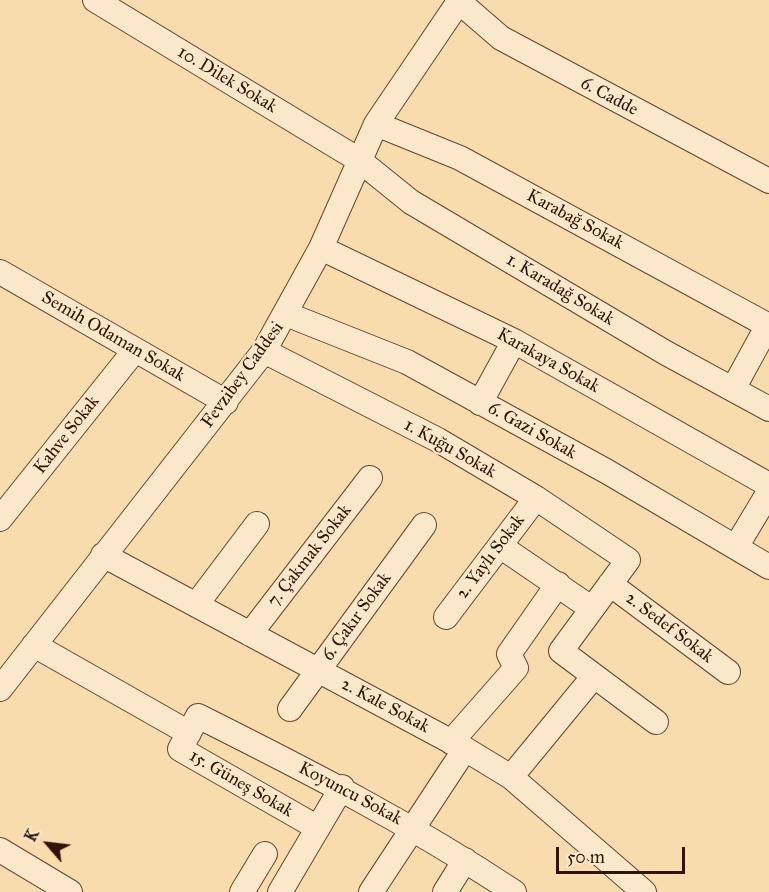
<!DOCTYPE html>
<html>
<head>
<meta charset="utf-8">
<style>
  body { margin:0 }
  #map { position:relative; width:769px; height:892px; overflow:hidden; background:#f9dcad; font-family:"IM FELL Great Primer",serif }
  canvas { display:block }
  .north { position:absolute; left:18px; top:814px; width:60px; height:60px; -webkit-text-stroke:4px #fbe8ca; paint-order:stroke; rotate:298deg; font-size:16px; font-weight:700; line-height:24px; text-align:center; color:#311307 }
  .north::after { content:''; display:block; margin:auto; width:21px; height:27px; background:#311307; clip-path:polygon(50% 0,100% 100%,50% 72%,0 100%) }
  .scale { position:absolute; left:556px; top:847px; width:129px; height:27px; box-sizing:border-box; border:3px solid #311307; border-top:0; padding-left:8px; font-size:18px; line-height:21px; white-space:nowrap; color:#311307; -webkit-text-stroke:4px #fbe8ca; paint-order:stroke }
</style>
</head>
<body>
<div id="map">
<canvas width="769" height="892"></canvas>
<div class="north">K</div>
<div class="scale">50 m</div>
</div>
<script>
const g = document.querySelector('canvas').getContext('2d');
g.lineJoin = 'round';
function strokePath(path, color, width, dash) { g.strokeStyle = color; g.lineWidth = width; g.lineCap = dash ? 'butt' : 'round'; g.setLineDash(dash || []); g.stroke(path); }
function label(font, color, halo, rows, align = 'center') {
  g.font = font + ' "IM FELL Great Primer",serif'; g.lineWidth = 4.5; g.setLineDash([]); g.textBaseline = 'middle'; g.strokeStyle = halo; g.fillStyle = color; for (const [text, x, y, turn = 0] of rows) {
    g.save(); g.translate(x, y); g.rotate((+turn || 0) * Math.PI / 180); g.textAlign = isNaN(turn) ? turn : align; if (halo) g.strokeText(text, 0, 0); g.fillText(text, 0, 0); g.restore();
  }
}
const minor = new Path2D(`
  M 95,0 L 359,160 L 411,202 L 666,353 L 769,409
  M 457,0 L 501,38 L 769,181
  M 376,124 L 460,158 L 769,326
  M 321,248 L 514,341 L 769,485
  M 0,272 L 226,402
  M 286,314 L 407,362 L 606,471 L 769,567
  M 264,351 L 438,440 L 536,498 L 628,560 L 561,651 L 656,722
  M 733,389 L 768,325
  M 480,403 L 514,341
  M 0,519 L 135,350
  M 500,546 L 591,608
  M 736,547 L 769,492
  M 103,555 L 465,749 L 511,777 L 644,892
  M 610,584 L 728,672
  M 196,605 L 257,524
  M 446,617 L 536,498
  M 250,634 L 370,478
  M 34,645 L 189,733
  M 0,689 L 264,351 L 321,248 L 376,124 L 460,0
  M 290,709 L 424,525
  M 451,742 L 516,668 L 509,654 L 558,584
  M 511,777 L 594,676
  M 318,828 L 180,749 L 198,716 C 308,771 411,824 514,892
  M 0,850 L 70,892
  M 242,892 L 265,854
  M 280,892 L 342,787
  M 371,892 L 465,749
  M 445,892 L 465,860`);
const streetNames = [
  ["10. Dilek Sokak",227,80,31],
  ["6. Cadde",609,97,28],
  ["Karabağ Sokak",575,220,28],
  ["1. Karadağ Sokak",560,290,31],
  ["Semih Odaman Sokak",113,337,30],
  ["Karakaya Sokak",548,361,29],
  ["Fevzibey Caddesi",243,375,-54],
  ["6. Gazi Sokak",532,431,29],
  ["Kahve Sokak",67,435,-52],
  ["1. Kuğu Sokak",450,449,29],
  ["7. Çakmak Sokak",310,556,-52],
  ["2. Yaylı Sokak",491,557,-53],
  ["6. Çakır Sokak",357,617,-54],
  ["2. Sedef Sokak",669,628,37],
  ["2. Kale Sokak",385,706,28],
  ["15. Güneş Sokak",241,784,30],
  ["Koyuncu Sokak",350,794,28]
];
strokePath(minor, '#634530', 26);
strokePath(minor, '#fbe8ca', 24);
label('18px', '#311307', '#fbe8ca', streetNames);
</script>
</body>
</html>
